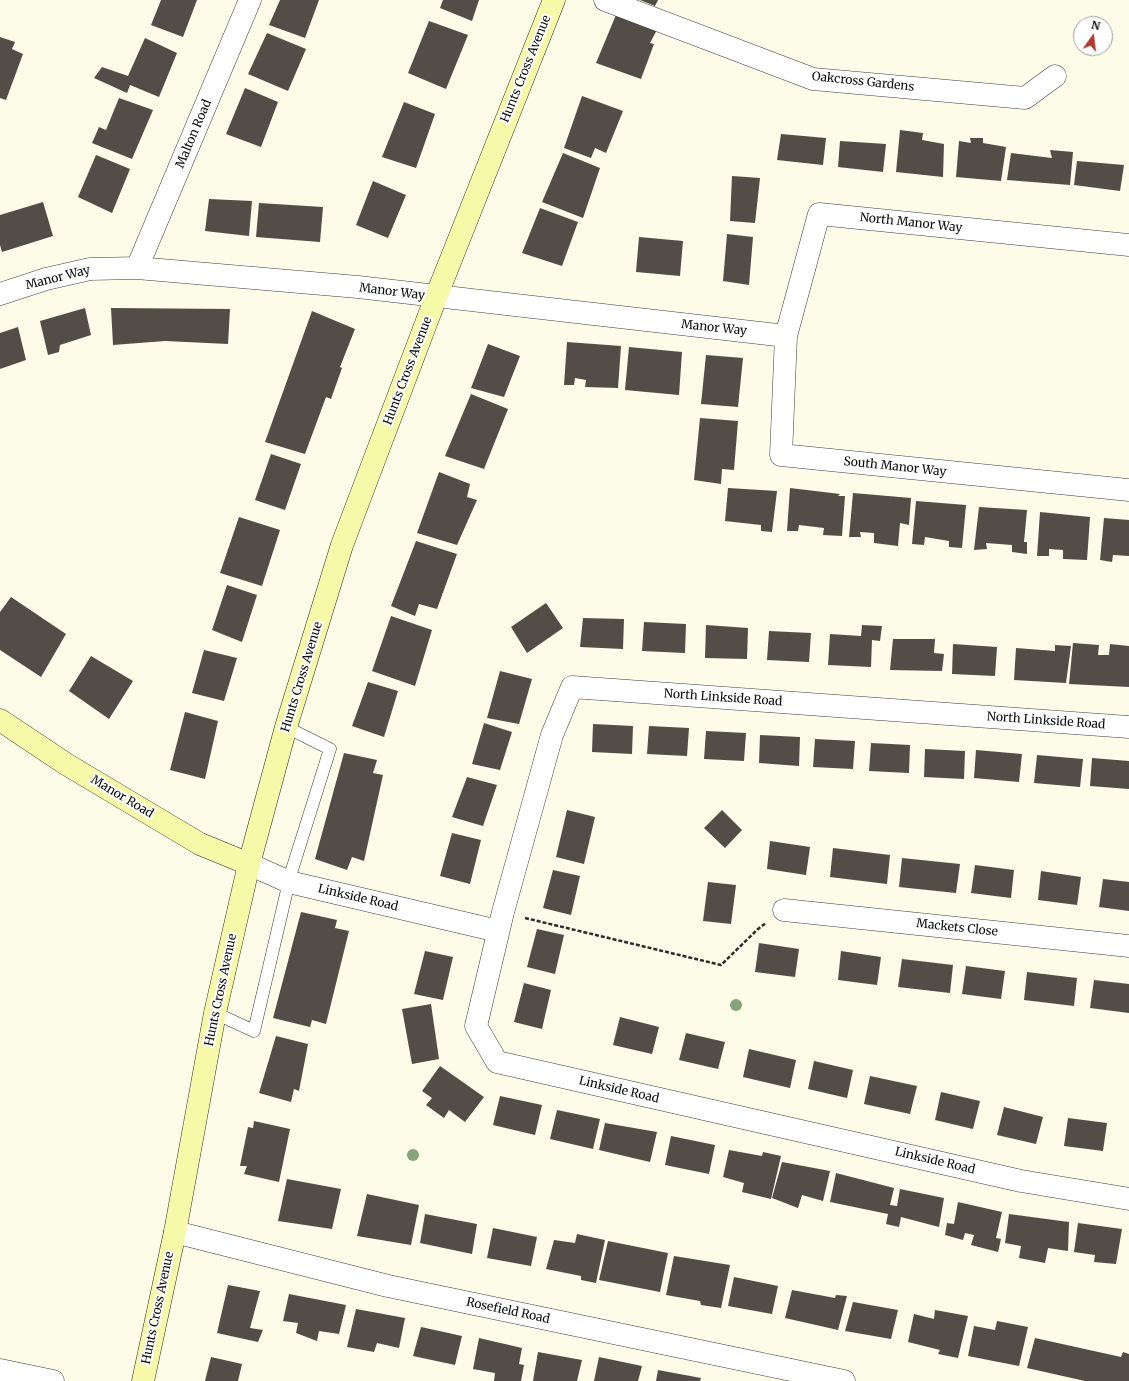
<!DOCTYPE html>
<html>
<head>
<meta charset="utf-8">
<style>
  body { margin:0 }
  #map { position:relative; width:1129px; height:1381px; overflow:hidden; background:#fdfce8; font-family:Merriweather,serif }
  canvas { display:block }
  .north { position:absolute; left:1073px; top:16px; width:40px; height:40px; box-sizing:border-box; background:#fff; border:1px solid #9d9d9d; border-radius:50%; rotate:14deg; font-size:11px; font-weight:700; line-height:16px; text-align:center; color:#0a0a0a }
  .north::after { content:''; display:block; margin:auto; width:14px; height:18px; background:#ae3a2d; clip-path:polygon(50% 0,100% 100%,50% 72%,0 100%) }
</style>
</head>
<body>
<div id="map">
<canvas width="1129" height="1381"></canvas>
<div class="north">N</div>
</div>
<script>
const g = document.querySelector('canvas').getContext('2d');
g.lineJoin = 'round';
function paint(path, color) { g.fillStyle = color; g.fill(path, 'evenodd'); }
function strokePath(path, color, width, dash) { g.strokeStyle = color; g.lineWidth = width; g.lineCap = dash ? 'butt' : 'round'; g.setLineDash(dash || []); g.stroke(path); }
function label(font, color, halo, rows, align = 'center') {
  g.font = font + ' Merriweather,serif'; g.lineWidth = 4; g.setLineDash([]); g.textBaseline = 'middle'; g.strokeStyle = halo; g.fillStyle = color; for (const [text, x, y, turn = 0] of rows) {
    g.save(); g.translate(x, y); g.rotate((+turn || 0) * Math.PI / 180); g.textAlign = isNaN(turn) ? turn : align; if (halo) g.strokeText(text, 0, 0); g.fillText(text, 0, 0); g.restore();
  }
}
const building = new Path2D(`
  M 161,0 L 197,0 L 183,37 L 151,25 Z
  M 280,0 L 319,0 L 305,38 L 269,25 Z
  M 443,0 L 479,0 L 472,21 L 440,8 Z
  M 640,0 L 658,0 L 655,6 Z
  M 618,10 L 659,26 L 650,43 L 654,44 L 641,79 L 596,63 Z
  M 429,21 L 468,35 L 446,89 L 408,73 Z
  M 267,33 L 306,49 L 288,91 L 248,74 Z
  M 0,37 L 15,42 L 12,49 L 23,54 L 6,100 L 0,98 Z
  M 145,38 L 177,53 L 159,97 L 130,85 L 127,93 L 94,78 L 102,67 L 128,76 Z
  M 245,88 L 278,102 L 261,147 L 226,134 Z
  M 582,96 L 623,111 L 606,153 L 595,148 L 591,158 L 564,148 Z
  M 119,98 L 153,110 L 132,159 L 92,143 L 99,127 L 106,130 Z
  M 404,102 L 435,114 L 416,168 L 382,157 Z
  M 900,130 L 923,133 L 922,140 L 944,144 L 943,177 L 896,172 Z
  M 781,134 L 826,138 L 823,165 L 777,160 Z
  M 970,138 L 983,138 L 983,143 L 1006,147 L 1001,181 L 956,177 L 959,141 L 971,143 Z
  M 840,141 L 886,144 L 883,172 L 838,167 Z
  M 1050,150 L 1073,152 L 1070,185 L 1007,180 L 1011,153 L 1052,158 Z
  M 563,153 L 600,168 L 583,218 L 542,202 Z
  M 96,155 L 130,169 L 112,213 L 78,197 Z
  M 1077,161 L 1124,165 L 1120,191 L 1074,185 Z
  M 732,176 L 760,178 L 755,223 L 730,221 Z
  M 373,181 L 406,195 L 388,238 L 356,225 Z
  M 209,199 L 252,201 L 249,236 L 205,231 Z
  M 43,202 L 53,236 L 2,252 L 0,245 L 0,215 Z
  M 259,203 L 323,207 L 320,242 L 256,237 Z
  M 540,208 L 578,222 L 562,266 L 522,253 Z
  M 727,234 L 753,237 L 749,285 L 723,281 Z
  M 639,237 L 683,241 L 680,276 L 636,272 Z
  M 85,308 L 91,335 L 60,345 L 59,352 L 48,355 L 40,321 Z
  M 111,308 L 230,309 L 228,344 L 165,341 L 113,345 Z
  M 312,311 L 355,329 L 340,367 L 342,368 L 331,399 L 326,397 L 305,454 L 265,442 Z
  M 18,327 L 26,360 L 0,369 L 0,333 Z
  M 567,342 L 621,346 L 618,388 L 585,387 L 586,380 L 575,378 L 574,385 L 564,385 Z
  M 488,344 L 520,356 L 504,397 L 471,388 Z
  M 629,347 L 682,352 L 679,395 L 625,390 Z
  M 706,355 L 743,358 L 738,407 L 701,404 Z
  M 471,394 L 508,409 L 484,469 L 445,456 Z
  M 700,418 L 738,421 L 734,470 L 722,469 L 721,484 L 694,480 Z
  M 271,454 L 301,464 L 285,510 L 255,500 Z
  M 439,472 L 470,484 L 467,497 L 477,500 L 457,545 L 417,533 Z
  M 728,488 L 777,491 L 772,532 L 761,531 L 761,525 L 725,521 Z
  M 790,488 L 840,494 L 838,496 L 845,496 L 842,536 L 823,535 L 824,528 L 799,525 L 798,531 L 787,531 Z
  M 853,493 L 911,498 L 909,525 L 900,523 L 898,546 L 874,543 L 874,533 L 860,532 L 861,537 L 849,537 Z
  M 916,501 L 966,505 L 962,548 L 949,547 L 949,541 L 925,537 L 924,545 L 912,544 Z
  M 979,507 L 1027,510 L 1024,542 L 1027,542 L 1027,554 L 1012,552 L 1012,545 L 986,543 L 987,549 L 974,550 Z
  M 1040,512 L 1090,517 L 1087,560 L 1063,559 L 1063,550 L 1049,549 L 1049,556 L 1037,556 Z
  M 239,517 L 280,530 L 262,586 L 220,573 Z
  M 1104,518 L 1129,520 L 1129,556 L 1113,555 L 1112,562 L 1100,560 Z
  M 416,541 L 457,554 L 437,609 L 419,604 L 415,616 L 391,606 Z
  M 227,585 L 257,595 L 242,642 L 212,630 Z
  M 11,597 L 66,634 L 41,677 L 0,650 L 0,612 Z
  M 546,603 L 563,628 L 527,653 L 511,627 Z
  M 391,616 L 432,630 L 415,686 L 372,671 Z
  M 583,618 L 624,619 L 623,649 L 580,647 Z
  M 644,622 L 686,624 L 685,653 L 642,651 Z
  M 706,625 L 748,628 L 747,659 L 705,658 Z
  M 862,625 L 882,626 L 880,641 L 872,640 L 871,667 L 828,665 L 830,634 L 861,636 Z
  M 769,631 L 811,633 L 809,662 L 767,660 Z
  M 893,639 L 935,639 L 934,653 L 944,654 L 942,671 L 890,670 Z
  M 1073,643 L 1099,645 L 1098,655 L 1109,655 L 1110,644 L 1129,646 L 1129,687 L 1069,684 Z
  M 953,644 L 997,647 L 995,676 L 952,674 Z
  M 1055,645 L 1071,646 L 1066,683 L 1014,680 L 1016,648 L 1055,651 Z
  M 204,650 L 237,658 L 224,701 L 192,693 Z
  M 91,656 L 133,681 L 109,719 L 69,691 Z
  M 500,671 L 532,679 L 519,724 L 487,718 Z
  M 368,682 L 398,691 L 384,737 L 352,726 Z
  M 185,712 L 218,721 L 205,779 L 170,770 Z
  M 484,723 L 512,732 L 500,770 L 472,764 Z
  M 593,724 L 633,726 L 632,754 L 592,752 Z
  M 649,726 L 689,728 L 687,756 L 647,754 Z
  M 706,731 L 746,733 L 744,761 L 704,759 Z
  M 760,735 L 800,737 L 799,766 L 759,763 Z
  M 815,739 L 855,741 L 853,769 L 813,767 Z
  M 871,743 L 910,745 L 909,773 L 869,771 Z
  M 925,749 L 965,751 L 964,779 L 924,777 Z
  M 976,750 L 1022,754 L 1019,782 L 974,778 Z
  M 344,753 L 377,760 L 373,773 L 383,775 L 364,861 L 352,857 L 347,870 L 315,859 Z
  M 1037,755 L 1083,759 L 1080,787 L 1034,783 Z
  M 1092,758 L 1129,761 L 1129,789 L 1090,786 Z
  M 467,777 L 497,785 L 483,826 L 452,817 Z
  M 567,810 L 595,817 L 584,864 L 556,857 Z
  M 722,810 L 742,830 L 725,848 L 704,828 Z
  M 452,833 L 481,840 L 470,884 L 440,876 Z
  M 770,841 L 810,847 L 806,875 L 767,869 Z
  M 833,848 L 890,855 L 887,884 L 830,877 Z
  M 902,858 L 960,864 L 956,893 L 899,887 Z
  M 975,865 L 1014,870 L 1011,898 L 971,893 Z
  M 553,870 L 580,876 L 571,915 L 543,908 Z
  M 1041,871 L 1081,877 L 1077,905 L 1038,900 Z
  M 1103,879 L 1129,882 L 1129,911 L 1099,907 Z
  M 708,882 L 736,885 L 731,924 L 703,921 Z
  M 301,912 L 337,920 L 335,928 L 349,931 L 326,1024 L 312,1020 L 310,1027 L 273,1018 Z
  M 537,929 L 564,935 L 555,974 L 527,967 Z
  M 759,943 L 799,949 L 795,977 L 755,972 Z
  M 425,951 L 453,957 L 443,1000 L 414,994 Z
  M 841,951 L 881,957 L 877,985 L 838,980 Z
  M 902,959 L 953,965 L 950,993 L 898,987 Z
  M 966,966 L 1005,971 L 1001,999 L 962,994 Z
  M 1027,972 L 1077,978 L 1074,1006 L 1024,1000 Z
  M 1094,980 L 1129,984 L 1129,1013 L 1090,1008 Z
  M 524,983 L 551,990 L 542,1029 L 514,1022 Z
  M 431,1004 L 439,1059 L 412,1064 L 402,1009 Z
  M 620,1017 L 659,1027 L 652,1054 L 613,1045 Z
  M 686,1033 L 725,1042 L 718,1069 L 679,1060 Z
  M 276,1036 L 308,1044 L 299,1091 L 294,1089 L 291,1102 L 259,1093 Z
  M 749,1049 L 796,1060 L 790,1088 L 743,1077 Z
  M 814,1061 L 853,1070 L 847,1098 L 808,1089 Z
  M 440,1066 L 484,1097 L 465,1122 L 449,1110 L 444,1118 L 426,1105 L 432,1098 L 422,1091 Z
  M 870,1076 L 917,1086 L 910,1114 L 864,1104 Z
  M 941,1092 L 980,1101 L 973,1129 L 935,1120 Z
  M 500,1096 L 542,1105 L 535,1135 L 493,1125 Z
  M 1004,1107 L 1043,1117 L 1036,1144 L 997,1135 Z
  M 557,1110 L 600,1119 L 593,1149 L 550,1139 Z
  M 1068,1118 L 1107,1123 L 1103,1151 L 1064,1146 Z
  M 254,1121 L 290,1129 L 279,1182 L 244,1174 L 247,1166 L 240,1166 L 248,1127 L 253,1128 Z
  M 605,1123 L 657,1132 L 650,1162 L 599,1150 Z
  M 671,1136 L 715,1145 L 709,1174 L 665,1165 Z
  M 729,1150 L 762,1156 L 763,1152 L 781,1156 L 771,1199 L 742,1192 L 744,1183 L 723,1177 Z
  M 782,1162 L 830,1171 L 823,1201 L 802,1195 L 798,1208 L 772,1198 Z
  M 836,1173 L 894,1188 L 890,1205 L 897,1206 L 900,1189 L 944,1198 L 939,1227 L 901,1217 L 899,1227 L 886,1224 L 888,1214 L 830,1202 Z
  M 287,1179 L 341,1189 L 332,1229 L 278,1221 Z
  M 367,1194 L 419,1205 L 411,1245 L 357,1236 Z
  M 958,1202 L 1002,1212 L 996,1238 L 1001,1239 L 998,1252 L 971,1245 L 974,1235 L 965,1233 L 963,1240 L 945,1235 L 947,1223 L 954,1224 Z
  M 425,1214 L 477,1224 L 472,1254 L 420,1243 Z
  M 1009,1214 L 1069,1222 L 1068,1251 L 1048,1248 L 1045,1263 L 1019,1258 L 1021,1246 L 1005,1243 Z
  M 1078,1223 L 1122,1229 L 1116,1264 L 1094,1262 L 1095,1255 L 1074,1252 Z
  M 493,1228 L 537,1237 L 531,1266 L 487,1258 Z
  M 577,1234 L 605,1240 L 596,1283 L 581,1280 L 581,1276 L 546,1269 L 554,1240 L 575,1243 Z
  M 608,1241 L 668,1253 L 660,1292 L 599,1280 Z
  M 674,1256 L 730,1265 L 721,1308 L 701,1305 L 700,1301 L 666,1295 Z
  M 734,1277 L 778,1286 L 772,1314 L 728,1306 Z
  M 228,1285 L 260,1291 L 250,1328 L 263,1330 L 258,1342 L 217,1333 Z
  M 792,1290 L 835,1298 L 836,1295 L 847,1296 L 838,1330 L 785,1318 Z
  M 289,1294 L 346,1305 L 339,1334 L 319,1331 L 317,1341 L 296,1333 L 298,1323 L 283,1321 Z
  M 853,1302 L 898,1310 L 891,1339 L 845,1331 Z
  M 356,1309 L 405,1318 L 399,1348 L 377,1343 L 374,1352 L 347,1347 Z
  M 935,1310 L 968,1316 L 958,1358 L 938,1354 L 940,1350 L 908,1342 L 914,1314 L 934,1319 Z
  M 997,1321 L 1028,1327 L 1019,1366 L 968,1356 L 974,1326 L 995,1330 Z
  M 421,1327 L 462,1336 L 455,1365 L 413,1356 Z
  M 479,1338 L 522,1348 L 519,1364 L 524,1365 L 521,1381 L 494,1381 L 495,1373 L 473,1369 Z
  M 1035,1338 L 1121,1357 L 1123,1352 L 1129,1354 L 1129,1381 L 1085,1381 L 1027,1368 Z
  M 538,1352 L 582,1360 L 577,1381 L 533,1381 Z
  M 211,1357 L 242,1364 L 238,1381 L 205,1381 Z
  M 599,1357 L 642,1366 L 638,1381 L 594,1381 Z
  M 658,1370 L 701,1378 L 700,1381 L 656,1381 Z`);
const path = new Path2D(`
  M 525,918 L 721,965 L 758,929 L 766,923`);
const lane = new Path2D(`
  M 215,1013 L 254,1031 L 291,873 L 330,749 L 286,727`);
const street = new Path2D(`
  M 605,0 L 813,79 L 1025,98 L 1055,76
  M 1129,245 L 819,214 L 786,336 L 781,455 L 1129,490
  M 137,268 L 250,0
  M 0,294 L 46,279 L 90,269 L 137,268 L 358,287 L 786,336
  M 1129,727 L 572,687 L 552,735 L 503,912 L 476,1026 L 497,1062 L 1021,1181 L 1129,1199
  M 249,864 L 289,882 L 498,931
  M 784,910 L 1129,946
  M 175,1232 L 388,1286 L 844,1381
  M 0,1370 L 53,1381`);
const secondary = new Path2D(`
  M 0,720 L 66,764 L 200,844 L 249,864
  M 143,1381 L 175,1232 L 215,1013 L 249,864 L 286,727 L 342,545 L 436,297 L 554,0`);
const trees = [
  [736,1005],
  [413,1155]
];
const streetNames = [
  ["Hunts Cross Avenue",526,69,-68],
  ["Oakcross Gardens",863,82,6],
  ["Malton Road",194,134,-67],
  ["North Manor Way",911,223,6],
  ["Manor Way",58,278,-14],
  ["Manor Way",392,292,7],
  ["Manor Way",714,328,6],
  ["Hunts Cross Avenue",408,371,-69],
  ["South Manor Way",895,467,6],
  ["Hunts Cross Avenue",302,677,-73],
  ["North Linkside Road",723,698,4],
  ["North Linkside Road",1046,721,4],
  ["Manor Road",122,797,31],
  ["Linkside Road",358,898,13],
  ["Mackets Close",957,928,6],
  ["Hunts Cross Avenue",221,990,-78],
  ["Linkside Road",619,1090,13],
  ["Linkside Road",935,1161,13],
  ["Hunts Cross Avenue",158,1308,-78],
  ["Rosefield Road",508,1311,12]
];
paint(building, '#524d47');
strokePath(lane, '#3d3d3d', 13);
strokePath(street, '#3d3d3d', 23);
strokePath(secondary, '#2c2c2c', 23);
strokePath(path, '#2c2c2c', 2.5, [4, 2]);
strokePath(lane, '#fff', 12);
strokePath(street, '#fff', 22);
strokePath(secondary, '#f6f9a8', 22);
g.fillStyle = '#86a37a';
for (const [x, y] of trees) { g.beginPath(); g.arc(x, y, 6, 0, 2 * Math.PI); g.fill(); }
label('12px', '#0a0a0a', '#fff', streetNames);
</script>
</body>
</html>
